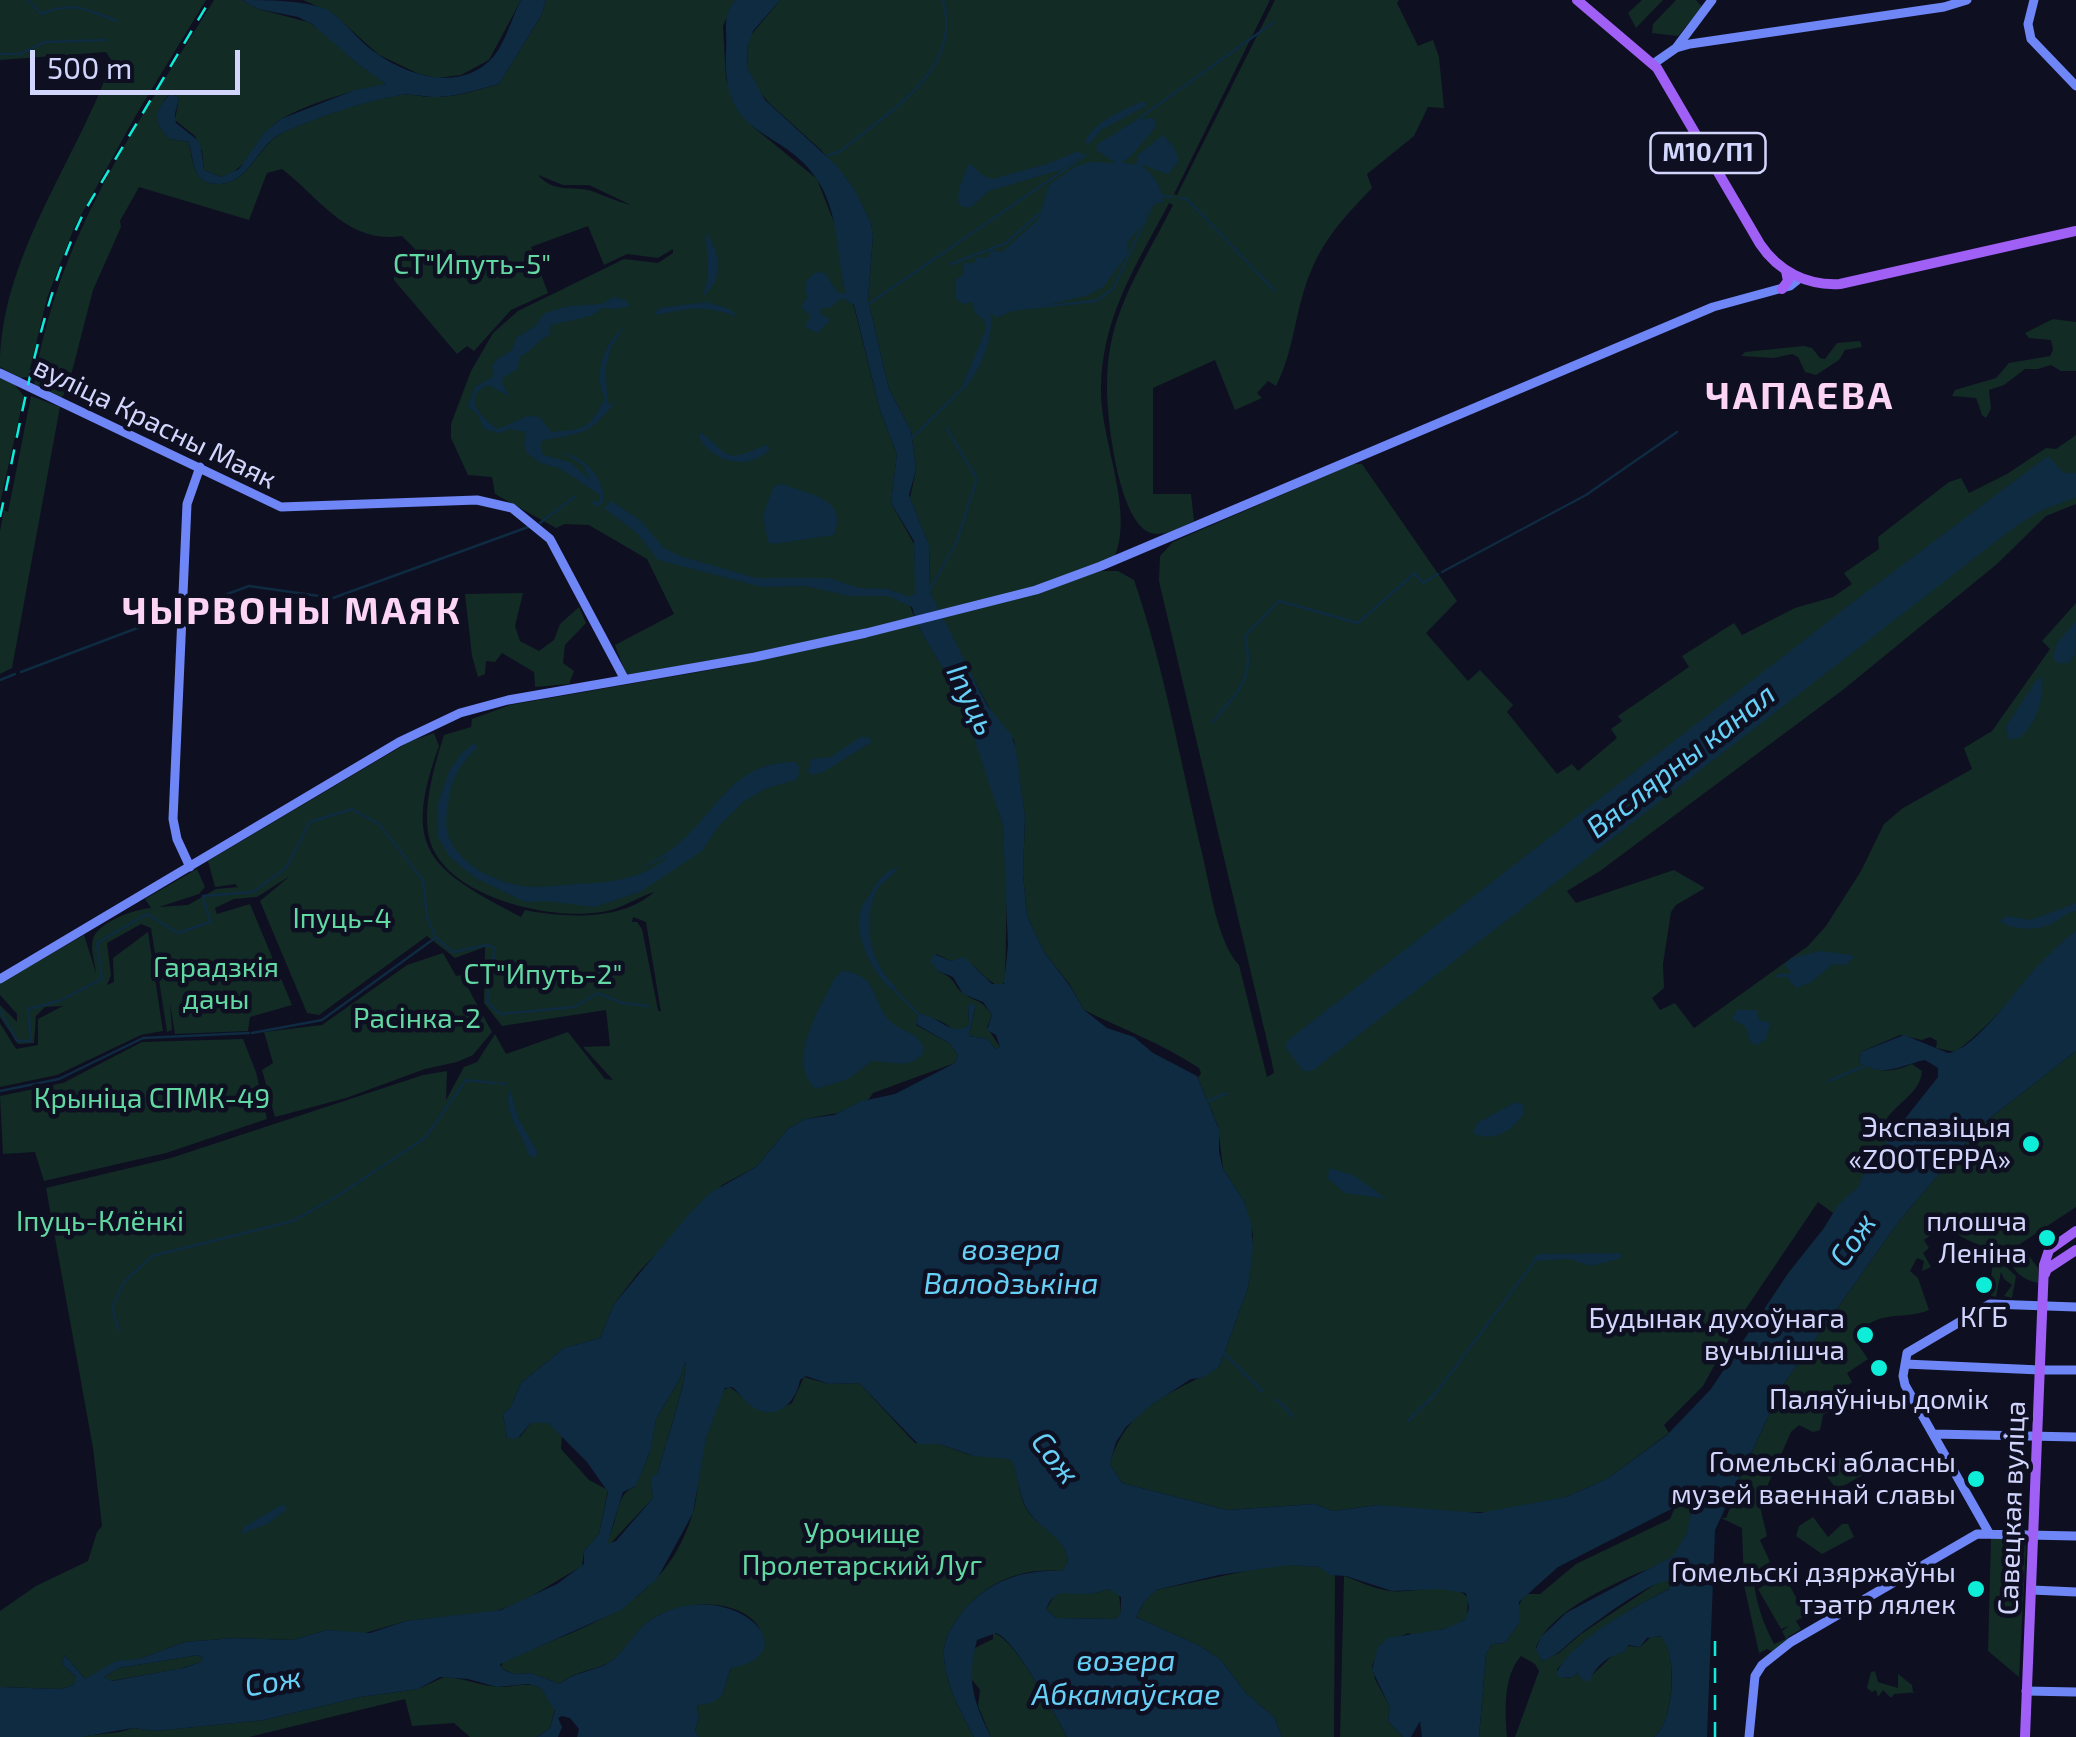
<!DOCTYPE html>
<html>
<head>
<meta charset="utf-8">
<style>
  body { margin:0 }
  #map { position:relative; width:2076px; height:1737px; overflow:hidden; background:#0f0f22; font-family:"Exo 2",sans-serif }
  canvas { display:block }
  .scale { position:absolute; left:30px; top:50px; width:210px; height:45px; box-sizing:border-box; border:5px solid #d2d6fc; border-top:0; padding-left:12px; font-size:30px; line-height:35px; white-space:nowrap; color:#d2d6fc; -webkit-text-stroke:8px #0f0f22; paint-order:stroke }
</style>
</head>
<body>
<div id="map">
<canvas width="2076" height="1737"></canvas>
<div class="scale">500 m</div>
</div>
<script>
const g = document.querySelector('canvas').getContext('2d');
g.lineJoin = 'round';
function paint(path, color) { g.fillStyle = color; g.fill(path, 'evenodd'); }
function strokePath(path, color, width, dash) { g.strokeStyle = color; g.lineWidth = width; g.lineCap = dash ? 'butt' : 'round'; g.setLineDash(dash || []); g.stroke(path); }
function label(font, color, halo, rows, align = 'center') {
  g.font = font + ' "Exo 2",sans-serif'; g.lineWidth = 9; g.setLineDash([]); g.textBaseline = 'middle'; g.strokeStyle = halo; g.fillStyle = color; for (const [text, x, y, turn = 0] of rows) {
    g.save(); g.translate(x, y); g.rotate((+turn || 0) * Math.PI / 180); g.textAlign = isNaN(turn) ? turn : align; if (halo) g.strokeText(text, 0, 0); g.fillText(text, 0, 0); g.restore();
  }
}
const green = new Path2D(`
  M 0,0 L 206,0 L 136,115 L 74,228 L 47,298 L 28,377 L 20,378 L 0,367 C 0,257 76,162 112,61 L 106,52 L 0,60 Z
  M 214,0 L 242,0 L 258,9 L 308,22 L 324,32 L 358,64 L 386,83 C 378,90 368,87 357,90 C 333,97 304,106 283,118 C 257,133 251,170 221,177 L 204,170 L 202,151 L 195,136 L 175,120 L 179,98 L 168,95 C 155,113 154,123 170,139 L 189,142 C 193,162 193,186 221,184 C 251,181 259,143 284,132 C 319,116 364,101 401,95 C 412,93 421,97 432,97 C 456,98 476,90 499,84 L 541,16 L 546,0 L 735,0 L 723,26 L 726,78 L 733,101 L 752,126 L 817,179 L 839,235 L 844,285 L 854,307 L 880,410 L 897,454 L 891,503 L 914,544 L 916,591 L 909,603 L 915,619 L 817,642 L 626,675 L 615,645 L 674,614 L 647,559 L 589,525 L 565,524 L 556,528 L 495,494 L 492,477 L 468,475 L 451,438 L 451,424 L 471,371 L 493,333 L 518,311 L 624,259 L 658,263 L 673,253 L 673,249 L 658,258 L 627,254 L 604,265 L 588,226 L 531,247 L 548,293 L 511,310 L 474,351 L 467,346 L 457,354 L 394,280 L 394,267 L 415,249 L 402,236 C 347,244 321,199 282,169 L 267,173 L 249,220 L 139,187 L 120,221 L 121,227 L 93,290 L 67,391 L 61,398 L 34,385 C 57,236 137,125 214,0 ZM 538,175 L 563,185 L 589,185 L 631,205 C 618,202 605,196 592,191 C 571,185 555,194 538,175 Z
  M 303,0 L 521,0 L 489,60 L 461,75 L 438,78 L 419,74 L 379,55 L 332,13 Z
  M 780,0 L 1270,0 L 1174,194 L 1177,195 L 1275,0 L 1399,0 L 1397,3 L 1418,46 L 1433,40 L 1439,57 L 1444,108 L 1428,107 L 1414,136 L 1367,174 L 1372,188 C 1347,214 1325,237 1311,271 C 1295,308 1295,349 1276,386 L 1268,381 L 1257,393 L 1262,398 L 1235,410 L 1215,360 L 1153,388 L 1153,494 L 1191,494 L 1194,521 C 1181,527 1166,537 1151,533 C 1118,523 1106,414 1107,383 C 1107,364 1110,342 1116,323 C 1129,282 1154,243 1173,205 L 1169,203 C 1136,266 1101,318 1101,391 C 1101,442 1135,512 1114,558 L 1042,586 L 938,612 L 930,592 L 929,545 L 910,498 L 916,470 L 911,431 L 889,389 L 868,300 L 873,236 L 871,223 L 848,181 L 821,150 L 770,104 L 758,90 L 748,69 L 747,49 L 751,35 Z
  M 1642,0 L 1663,0 L 1636,28 L 1628,13 Z
  M 1676,0 L 1696,0 L 1702,7 L 1678,36 L 1652,33 L 1653,24 Z
  M 2053,319 L 2076,322 L 2076,371 L 2061,371 L 2051,365 L 2038,369 L 2025,369 L 2004,385 L 1989,390 L 1991,409 L 1986,418 L 1982,415 L 1976,398 L 1952,396 L 1955,390 L 1996,378 L 2009,363 L 2050,356 L 2053,350 L 2051,340 L 2029,338 L 2025,333 Z
  M 1860,341 L 1862,347 L 1845,350 L 1839,360 L 1816,375 L 1805,372 L 1798,357 L 1792,354 L 1774,358 L 1741,356 L 1745,352 L 1804,346 L 1812,348 L 1820,358 L 1825,359 L 1837,343 Z
  M 0,378 L 14,384 L 24,396 L 0,503 Z
  M 31,396 L 60,407 L 12,668 L 0,674 L 0,531 L 4,510 L 8,512 Z
  M 2076,435 L 2076,473 L 2072,474 L 2076,481 L 2076,504 L 2046,516 L 1997,564 L 1844,689 L 1600,871 L 1567,891 L 1576,903 L 1674,870 L 1705,888 L 1676,905 L 1671,912 L 1663,964 L 1664,988 L 1652,998 L 1660,1010 L 1675,1003 L 1694,1028 L 1808,946 L 1826,926 L 1861,871 L 1884,824 L 1903,808 L 1972,769 L 1964,748 L 1992,731 L 2050,649 L 2042,641 L 2076,603 L 2076,930 C 2034,968 2000,1020 1955,1052 L 1936,1048 L 1937,1041 L 1930,1037 L 1922,1040 L 1900,1035 L 1861,1052 L 1859,1062 C 1879,1073 1892,1073 1912,1064 L 1922,1071 C 1921,1095 1889,1106 1881,1129 L 1889,1141 L 1866,1168 L 1859,1187 L 1833,1213 L 1818,1202 L 1745,1310 L 1703,1386 L 1664,1425 L 1669,1433 L 1607,1479 L 1566,1497 L 1497,1512 L 1436,1512 L 1378,1505 L 1333,1511 L 1314,1504 L 1227,1510 L 1122,1483 L 1110,1464 C 1126,1405 1174,1393 1219,1367 L 1248,1288 L 1253,1235 L 1244,1201 L 1223,1169 L 1218,1126 L 1198,1078 L 1201,1073 L 1199,1068 C 1163,1044 1122,1029 1084,1010 L 1070,985 L 1044,952 L 1027,916 L 1023,874 L 1025,817 L 1014,740 L 992,713 L 941,618 L 1096,571 L 1118,571 L 1134,580 C 1165,670 1181,765 1203,857 C 1210,888 1218,943 1239,965 L 1267,1077 L 1274,1073 L 1271,1058 L 1159,581 L 1160,556 L 1173,542 L 1353,464 L 1362,464 L 1457,601 L 1426,633 L 1468,681 L 1480,670 L 1513,705 L 1507,712 L 1557,774 L 1572,764 L 1578,771 L 1617,738 L 1611,729 L 1622,721 L 1618,716 L 1689,667 L 1682,656 L 1734,623 L 1742,635 L 1795,608 L 1833,597 L 1852,584 L 1844,573 L 1879,549 L 1878,537 L 1949,482 L 1961,478 L 1969,493 L 2007,474 L 2046,448 L 2056,449 Z
  M 523,593 L 515,626 L 520,641 L 539,651 L 554,640 L 560,624 L 579,607 L 586,623 L 565,645 L 563,663 L 574,671 L 569,684 L 535,687 L 534,672 L 502,653 L 495,662 L 486,661 L 485,674 L 478,677 L 472,656 L 465,594 Z
  M 917,624 L 941,664 L 966,716 L 986,768 L 1003,826 L 1007,886 L 1005,982 L 999,986 C 980,979 973,954 951,961 L 936,954 L 938,971 C 957,979 953,986 964,994 C 979,1004 979,997 992,1015 L 987,1027 L 1000,1047 L 995,1049 L 988,1039 L 969,1036 L 975,1008 L 968,1006 L 969,1025 C 955,1036 954,1028 942,1022 C 935,1018 925,1017 918,1014 L 916,1025 L 949,1043 L 958,1055 L 955,1063 L 873,1093 L 869,1099 L 838,1113 L 805,1119 L 788,1129 L 756,1167 L 722,1185 L 638,1273 L 614,1304 L 600,1338 L 564,1348 L 521,1383 L 511,1407 L 503,1414 L 507,1438 L 520,1437 L 531,1423 L 548,1423 L 562,1435 L 561,1449 L 589,1480 L 608,1490 L 599,1534 L 584,1551 L 582,1566 L 520,1603 L 493,1612 L 406,1621 L 362,1634 L 327,1630 L 293,1640 L 234,1638 L 185,1642 L 85,1679 L 65,1655 L 62,1664 L 77,1678 L 74,1685 L 60,1689 L 0,1687 L 0,1611 L 36,1586 L 88,1561 L 97,1532 L 102,1526 L 93,1448 L 46,1188 L 171,1158 L 423,1075 L 447,1071 L 446,1100 L 464,1067 L 477,1062 L 495,1034 L 506,1054 L 568,1032 L 605,1079 L 613,1080 L 583,1047 L 610,1046 L 606,1010 L 502,1026 L 484,1003 L 485,947 L 455,958 L 427,936 L 319,1015 L 307,1013 L 260,901 L 290,876 L 257,897 L 234,899 L 215,908 L 217,914 L 250,904 L 292,1005 L 250,1017 L 248,1031 L 175,1034 L 170,1003 L 172,1030 L 167,1032 L 151,928 L 141,924 L 107,943 L 111,975 L 107,985 L 114,982 L 113,958 L 148,932 L 163,1031 L 141,1035 L 57,1075 L 0,1087 L 0,1023 L 16,1049 L 38,1045 L 38,1019 L 63,1006 L 45,1007 L 36,1016 L 34,1043 L 18,1044 L 0,1017 L 0,1005 L 17,1022 L 17,1014 L 0,995 L 0,983 L 84,935 L 96,973 C 95,963 90,949 93,939 C 98,922 135,909 151,908 L 145,899 L 197,869 L 205,887 L 199,894 L 159,907 L 188,905 L 216,889 L 238,887 L 235,884 L 215,887 L 208,861 L 409,742 L 434,733 L 439,746 C 401,851 430,869 521,917 L 525,910 C 566,918 622,921 654,892 C 640,896 626,906 611,910 C 560,924 447,899 430,841 C 421,809 435,764 444,735 L 471,727 L 472,719 L 510,705 L 733,666 ZM 633,917 L 646,922 L 661,1012 L 658,1010 L 642,929 L 637,922 L 632,922 Z
  M 443,953 L 456,976 L 461,975 L 492,1032 L 473,1055 L 457,1062 L 425,1069 L 346,1098 L 275,1117 L 262,1070 L 273,1063 L 264,1032 L 322,1025 L 407,965 Z
  M 243,1039 L 256,1072 L 267,1119 L 166,1153 L 44,1181 L 35,1152 L 3,1154 L 0,1096 L 63,1083 L 142,1042 Z
  M 2076,1051 L 2076,1207 L 2020,1244 L 2038,1268 L 2038,1283 C 2011,1278 2011,1255 1996,1250 C 1983,1246 1965,1242 1950,1228 L 1938,1235 L 1935,1232 L 1924,1240 L 1929,1248 L 1923,1253 L 1931,1267 L 1922,1271 L 1924,1261 L 1917,1258 L 1910,1271 L 1918,1278 L 1929,1310 C 1905,1321 1872,1307 1855,1340 L 1868,1359 L 1847,1373 L 1852,1382 L 1838,1393 L 1844,1402 L 1823,1415 L 1820,1430 L 1813,1432 L 1799,1425 L 1791,1432 L 1762,1498 L 1758,1498 L 1767,1536 L 1760,1540 L 1770,1562 L 1753,1572 C 1754,1596 1762,1622 1774,1644 L 1786,1639 L 1782,1631 L 1789,1626 L 1781,1629 L 1758,1589 L 1783,1574 L 1806,1615 L 1796,1621 L 1801,1629 L 1788,1637 L 1789,1640 L 1773,1652 L 1767,1649 L 1759,1653 L 1744,1585 L 1742,1528 L 1721,1518 L 1726,1518 L 1737,1492 L 1734,1490 L 1783,1385 L 1899,1221 L 1981,1125 Z
  M 1996,1262 L 2003,1264 L 2016,1276 L 2012,1298 L 2004,1296 L 2012,1285 L 2004,1279 L 2001,1272 L 1996,1297 L 1990,1295 L 1992,1268 Z
  M 685,1362 C 689,1376 663,1451 658,1473 L 652,1481 L 653,1498 L 609,1545 L 605,1542 C 619,1527 614,1492 635,1487 L 650,1452 L 656,1419 L 680,1379 Z
  M 804,1377 L 829,1384 L 859,1383 L 915,1443 L 939,1444 L 970,1455 L 1002,1456 L 1012,1460 C 1020,1476 1017,1497 1030,1514 C 1044,1531 1068,1538 1068,1564 L 1062,1571 C 1018,1567 981,1584 956,1621 C 948,1633 943,1643 944,1657 C 946,1686 961,1712 974,1737 L 699,1737 L 695,1730 L 699,1719 L 697,1705 C 729,1699 721,1692 731,1668 L 756,1658 L 764,1640 C 754,1594 677,1598 648,1622 C 634,1633 625,1652 610,1662 C 594,1671 573,1671 560,1684 L 531,1673 L 514,1674 L 501,1668 L 503,1661 C 587,1625 666,1608 694,1509 C 698,1494 697,1479 700,1463 C 704,1438 714,1414 724,1390 L 729,1387 C 757,1403 755,1422 792,1403 Z
  M 1864,1456 L 1876,1458 L 1880,1465 L 1840,1488 L 1834,1486 L 1818,1464 L 1819,1460 Z
  M 1685,1502 L 1690,1504 C 1693,1520 1687,1543 1674,1555 C 1663,1566 1644,1570 1631,1576 C 1598,1592 1552,1612 1536,1647 L 1542,1661 L 1559,1653 L 1581,1634 L 1660,1581 L 1668,1581 L 1670,1588 L 1632,1609 L 1581,1644 L 1557,1669 L 1562,1678 L 1573,1677 L 1577,1673 L 1586,1681 L 1614,1654 L 1625,1652 L 1627,1646 L 1640,1647 L 1652,1636 L 1663,1637 C 1677,1656 1674,1723 1654,1737 L 1515,1737 L 1539,1671 L 1535,1664 L 1521,1656 C 1503,1676 1505,1711 1507,1737 L 1479,1737 L 1486,1654 L 1492,1644 L 1505,1643 L 1519,1623 C 1517,1610 1517,1604 1527,1594 L 1540,1594 L 1576,1564 L 1670,1519 L 1676,1505 Z
  M 1813,1517 L 1828,1537 L 1842,1524 L 1848,1524 L 1854,1537 L 1822,1554 L 1796,1536 L 1799,1526 Z
  M 1991,1538 L 2022,1540 L 2026,1546 L 2019,1677 L 1988,1651 Z
  M 1279,1564 L 1320,1567 L 1335,1575 L 1334,1737 L 1282,1737 L 1274,1717 L 1245,1692 L 1221,1660 L 1200,1646 L 1136,1617 L 1144,1602 L 1156,1590 Z
  M 1344,1576 C 1359,1581 1374,1589 1390,1591 C 1413,1594 1453,1579 1468,1598 L 1467,1618 L 1456,1626 L 1413,1636 L 1409,1633 L 1382,1643 L 1372,1666 L 1375,1679 L 1390,1707 L 1388,1721 L 1403,1737 L 1340,1737 Z
  M 1109,1589 L 1119,1594 L 1121,1612 L 1116,1619 L 1056,1618 L 1046,1609 L 1057,1592 L 1095,1593 Z
  M 993,1633 C 1014,1636 1056,1716 1067,1737 L 991,1737 L 978,1706 L 980,1690 L 969,1676 L 975,1648 L 993,1639 Z
  M 198,1655 L 203,1658 L 201,1662 L 180,1669 L 110,1681 L 104,1677 L 119,1668 Z
  M 1875,1671 L 1878,1682 L 1898,1688 L 1898,1674 L 1912,1685 L 1913,1692 L 1919,1692 L 1894,1694 L 1891,1698 L 1883,1690 L 1878,1697 L 1876,1690 L 1872,1692 L 1867,1688 L 1871,1672 Z
  M 444,1677 C 464,1678 481,1686 500,1687 C 515,1687 526,1682 540,1687 L 555,1709 L 550,1728 L 537,1737 L 470,1737 L 454,1723 L 412,1726 L 405,1699 L 249,1737 L 73,1737 L 120,1732 L 133,1728 L 155,1731 L 264,1720 L 360,1697 L 418,1689 Z`);
const water = new Path2D(`
  M 242,0 C 270,0 300,0 326,9 C 342,18 353,35 367,46 C 400,74 460,96 494,56 C 506,41 512,17 521,0 L 546,0 L 541,16 L 499,84 C 478,89 461,96 439,97 C 427,98 414,93 401,95 C 362,102 321,116 284,132 C 258,143 251,181 221,184 C 192,186 194,162 189,142 L 170,139 C 153,122 153,112 170,94 L 179,98 L 175,114 L 176,123 L 200,142 L 204,170 L 221,177 L 239,169 L 264,133 L 281,119 L 355,90 L 386,84 L 358,64 L 312,24 L 298,17 L 258,9 Z
  M 735,0 L 780,0 L 753,31 L 747,49 L 748,69 L 765,100 L 836,165 L 854,189 L 871,223 L 873,236 L 868,300 L 889,389 L 911,431 L 916,470 L 909,495 L 929,545 L 930,592 L 987,705 L 1012,736 L 1016,750 L 1025,817 L 1023,874 L 1027,916 L 1044,952 L 1070,986 L 1084,1010 L 1107,1028 L 1134,1037 L 1153,1053 L 1197,1076 L 1219,1129 L 1219,1152 L 1223,1169 L 1244,1201 L 1251,1224 L 1253,1247 L 1248,1288 L 1219,1367 L 1202,1378 L 1191,1379 L 1151,1405 L 1126,1427 L 1116,1442 L 1110,1464 L 1122,1483 L 1227,1510 L 1314,1504 L 1333,1511 L 1378,1505 L 1480,1513 L 1566,1497 L 1607,1479 L 1667,1435 L 1711,1389 L 1789,1272 L 1824,1228 L 1838,1205 L 1858,1187 L 1866,1168 L 1938,1077 L 1938,1068 L 1925,1060 C 1900,1065 1884,1079 1859,1062 L 1861,1052 L 1904,1035 L 1948,1053 C 1974,1051 2017,988 2036,968 C 2049,954 2062,942 2076,930 L 2076,1051 L 1981,1125 L 1899,1221 L 1783,1385 L 1715,1530 L 1707,1737 L 1654,1737 C 1674,1723 1679,1652 1660,1636 L 1647,1638 L 1640,1647 L 1628,1645 L 1625,1652 C 1610,1654 1594,1667 1590,1681 L 1584,1681 L 1577,1673 L 1573,1677 L 1561,1678 L 1556,1674 C 1571,1640 1635,1607 1669,1589 L 1671,1584 L 1668,1581 C 1648,1582 1599,1620 1580,1634 C 1567,1644 1558,1656 1542,1661 L 1536,1649 L 1541,1637 L 1566,1613 L 1673,1556 L 1687,1533 L 1692,1507 L 1685,1502 L 1558,1567 L 1519,1602 L 1519,1623 L 1505,1643 L 1492,1644 L 1486,1654 L 1479,1737 L 1422,1737 L 1420,1721 L 1411,1737 L 1403,1737 L 1388,1721 L 1390,1707 L 1372,1670 L 1378,1647 L 1388,1638 L 1444,1629 L 1465,1620 L 1469,1608 L 1466,1593 L 1440,1589 L 1392,1591 L 1346,1576 L 1330,1575 L 1320,1567 L 1288,1565 L 1219,1575 L 1156,1590 L 1144,1602 L 1136,1617 L 1200,1646 L 1221,1660 L 1245,1692 L 1274,1717 L 1282,1737 L 1067,1737 C 1057,1717 1014,1638 996,1633 L 977,1640 C 967,1680 972,1699 991,1737 L 974,1737 C 961,1712 946,1686 944,1657 C 943,1643 948,1633 956,1621 C 981,1584 1018,1569 1062,1571 L 1068,1562 C 1066,1537 1042,1531 1029,1512 C 1017,1495 1019,1470 1010,1459 L 974,1456 L 939,1444 L 918,1444 L 859,1383 L 829,1384 L 806,1376 L 800,1380 C 797,1399 781,1419 758,1410 C 748,1406 741,1394 732,1387 L 725,1388 L 706,1438 L 693,1513 L 657,1579 L 621,1610 L 500,1664 L 502,1669 L 514,1674 L 531,1673 L 560,1684 C 575,1670 600,1672 615,1658 C 628,1646 637,1628 652,1619 C 728,1572 814,1653 731,1668 C 722,1689 728,1703 697,1705 L 699,1719 L 695,1730 L 699,1737 L 577,1737 L 579,1729 L 570,1718 L 562,1716 L 558,1718 L 562,1727 L 558,1737 L 537,1737 L 550,1728 L 555,1711 L 540,1687 L 528,1684 L 497,1687 L 468,1679 L 440,1677 L 418,1689 L 360,1697 L 264,1720 L 155,1731 L 133,1728 L 81,1737 L 0,1737 L 0,1687 L 60,1689 L 74,1685 L 76,1677 L 62,1664 L 65,1655 L 85,1679 L 116,1661 L 139,1659 L 185,1642 L 234,1638 L 293,1640 L 327,1630 L 370,1633 L 406,1621 L 501,1610 L 557,1584 L 584,1564 L 584,1551 L 599,1534 L 608,1492 L 587,1462 L 548,1423 L 531,1423 L 517,1439 L 507,1438 L 503,1414 L 511,1407 L 521,1383 L 564,1348 L 600,1338 L 614,1304 L 690,1213 L 710,1193 L 756,1167 L 788,1129 L 805,1119 L 834,1115 L 862,1101 L 895,1094 L 955,1063 L 958,1055 L 949,1043 L 916,1024 L 918,1014 C 939,1014 951,1039 969,1025 L 968,1006 L 973,1003 L 975,1007 L 969,1036 L 988,1039 L 995,1049 L 1000,1047 L 996,1035 L 987,1030 L 992,1015 L 983,1002 L 963,994 L 953,977 L 938,971 L 930,961 L 934,954 L 951,961 L 964,957 L 992,984 L 1004,984 L 1008,946 L 1003,826 L 973,734 L 951,682 L 917,624 L 912,607 L 888,596 L 849,596 L 806,586 L 762,587 L 658,560 L 638,534 L 604,508 L 611,501 L 640,520 L 664,548 L 680,556 L 756,578 L 829,578 L 859,588 L 887,589 L 910,597 L 915,593 L 914,541 L 891,503 L 897,454 L 880,410 L 854,305 L 842,298 L 829,308 L 821,308 L 820,313 L 830,320 L 818,333 L 805,327 L 811,316 L 801,307 L 807,298 L 805,282 L 816,272 L 825,273 L 838,293 L 846,293 C 836,256 840,216 818,181 C 783,125 721,143 726,51 C 728,29 721,19 735,0 ZM 685,1362 C 689,1377 663,1451 658,1473 L 651,1478 L 653,1498 L 616,1541 L 607,1544 L 623,1492 L 636,1486 L 651,1449 L 656,1419 L 680,1379 ZM 1109,1589 L 1121,1597 L 1121,1612 L 1116,1619 L 1056,1618 L 1046,1609 C 1055,1588 1063,1594 1082,1594 C 1092,1594 1100,1592 1109,1589 ZM 198,1655 L 203,1658 L 201,1662 L 184,1668 L 112,1681 L 104,1677 L 119,1668 Z
  M 1141,102 L 1145,102 L 1146,106 L 1101,130 L 1090,143 L 1085,143 C 1091,123 1121,111 1141,102 Z
  M 1152,118 L 1156,122 L 1155,128 L 1130,157 L 1121,162 L 1136,165 L 1138,155 L 1163,135 L 1174,147 L 1179,161 L 1168,174 L 1140,164 C 1151,173 1162,185 1163,202 L 1150,205 L 1142,224 L 1127,243 L 1127,255 L 1103,287 L 1088,295 L 1035,308 L 1019,308 L 996,318 L 990,312 C 995,335 982,366 967,386 L 962,387 L 986,329 L 984,320 L 975,313 L 972,302 L 963,304 L 956,299 L 956,279 L 963,275 L 964,263 L 974,263 L 977,257 L 988,258 L 991,250 L 1002,252 L 1038,220 L 1049,185 L 1075,167 L 1090,162 L 1116,163 L 1096,150 L 1098,144 L 1136,120 Z
  M 1078,151 L 1083,155 L 1063,169 L 989,191 L 971,207 L 963,207 L 958,202 L 959,188 L 969,163 L 984,176 L 993,179 L 1050,163 Z
  M 706,233 C 721,253 724,280 703,296 L 708,277 Z
  M 614,297 L 625,300 L 630,306 L 616,309 L 602,308 L 591,316 L 551,325 L 549,335 C 537,341 531,352 520,357 L 517,369 L 503,378 L 502,383 L 510,397 L 489,385 C 460,395 481,418 498,429 L 528,416 L 540,417 L 551,432 C 587,429 589,429 605,398 C 592,376 605,341 624,327 L 611,348 L 605,370 L 608,405 L 616,401 C 590,434 585,433 543,440 L 540,446 L 543,455 L 570,462 L 590,480 L 584,466 L 562,452 C 584,457 607,479 603,503 L 597,507 L 590,500 L 599,502 L 600,495 L 561,469 L 541,463 L 527,453 L 524,444 L 526,432 L 509,429 L 500,433 L 484,429 L 478,415 L 468,406 L 475,387 L 494,376 L 492,367 L 497,359 L 512,350 L 517,337 L 534,327 L 545,313 L 569,306 L 602,304 Z
  M 706,302 L 730,309 L 738,317 C 708,306 692,307 658,315 L 654,313 L 660,308 Z
  M 700,432 C 733,456 721,464 766,445 L 770,449 C 749,471 714,463 699,438 Z
  M 2048,456 L 2064,473 L 2076,473 L 2076,497 L 2040,511 L 2016,526 L 1312,1071 L 1303,1071 L 1286,1048 L 1287,1041 L 1861,596 Z
  M 782,484 C 806,494 850,498 834,535 L 774,544 L 768,542 L 763,515 L 774,486 Z
  M 2076,621 L 2075,655 L 2068,663 L 2058,663 L 2053,658 L 2057,643 Z
  M 2042,677 C 2044,701 2037,722 2019,738 L 2008,739 L 2006,727 L 2037,679 Z
  M 861,737 L 868,737 L 872,742 L 823,772 L 813,775 L 808,772 L 811,759 L 831,757 Z
  M 474,743 L 478,747 C 459,765 450,781 448,807 C 447,815 445,821 447,830 C 454,864 498,885 531,887 C 546,887 561,885 576,884 C 610,883 644,879 669,856 L 639,869 C 655,860 673,850 686,837 C 721,803 737,762 795,762 L 799,767 L 798,779 L 765,789 L 743,802 L 718,827 L 702,851 L 640,892 L 594,907 L 547,901 L 525,902 L 474,877 L 449,856 L 438,837 L 437,807 L 449,771 L 461,754 Z
  M 898,867 C 894,876 882,881 877,890 C 861,921 870,964 896,987 L 894,991 C 874,977 850,931 862,907 C 864,902 868,898 871,893 C 877,881 885,871 898,867 Z
  M 2076,903 L 2076,911 C 2065,913 2063,917 2055,922 C 2040,931 2013,931 2000,921 L 2006,916 L 2031,920 Z
  M 1821,951 L 1852,955 L 1854,958 L 1845,965 L 1833,964 L 1810,983 L 1796,988 L 1787,977 L 1775,977 L 1777,974 L 1792,973 L 1785,965 L 1791,958 Z
  M 842,971 C 879,974 870,1000 890,1021 C 901,1033 921,1031 924,1051 C 912,1072 890,1060 872,1061 L 848,1079 L 816,1089 C 785,1060 820,1010 834,979 Z
  M 1737,1010 L 1757,1010 L 1759,1020 L 1771,1023 L 1765,1040 L 1757,1045 L 1750,1042 L 1746,1027 L 1732,1019 Z
  M 510,1089 L 518,1118 L 537,1151 L 536,1158 L 529,1156 C 523,1133 502,1112 510,1089 Z
  M 1516,1102 L 1523,1105 L 1524,1112 C 1514,1131 1493,1143 1473,1133 L 1477,1123 Z
  M 1329,1168 L 1353,1175 L 1387,1199 L 1345,1193 L 1328,1179 Z
  M 1618,1253 L 1622,1255 L 1619,1259 L 1591,1266 L 1569,1259 L 1537,1261 L 1533,1258 L 1539,1254 Z
  M 281,1505 L 286,1506 L 286,1510 L 267,1524 L 241,1534 L 244,1527 Z`);
const stream = new Path2D(`
  M 28,0 L 41,14 C 74,1 86,9 117,21
  M 0,54 L 20,54 L 45,42 L 106,40
  M 1138,119 L 1274,22
  M 829,155 L 841,151 C 886,113 964,71 943,0
  M 1159,196 L 1172,197
  M 1180,198 L 1187,199 L 1275,291
  M 951,264 L 1006,243 L 1040,213
  M 867,305 L 1086,155
  M 1008,310 L 1096,301 L 1113,289 L 1154,201
  M 909,441 L 964,387
  M 540,523 L 574,497
  M 1442,572 L 1586,495 L 1677,432
  M 928,593 L 957,541 L 977,479 L 947,429
  M 187,609 L 249,586 L 333,598 L 531,526
  M 21,672 L 177,613
  M 0,680 L 15,674
  M 1213,722 C 1239,688 1255,681 1245,636 L 1279,601 L 1358,623 L 1415,573 L 1423,583 L 1438,574
  M 893,988 L 918,1014
  M 0,1010 L 17,1041 L 31,1041 L 28,1009 L 59,1001 L 102,979 L 97,943 L 147,914 L 178,933 L 210,922 L 203,896 L 253,892 L 286,868 L 310,822 L 352,809 L 379,824 L 423,880 L 427,918 L 436,938 L 453,952 L 487,945 L 495,948 L 487,1002 L 500,1014 L 574,1007 L 598,993 L 622,1003 L 649,1006
  M 252,1033 L 322,1020 L 435,938
  M 1829,1081 L 1864,1066
  M 499,1083 L 506,1084
  M 0,1091 L 59,1079 L 143,1038 L 249,1033
  M 1208,1101 L 1227,1093
  M 119,1331 L 112,1307 L 124,1282 L 152,1256 L 293,1221 L 339,1195 L 425,1138 L 466,1080 L 495,1083
  M 1224,1353 L 1262,1391
  M 1277,1400 L 1293,1416
  M 1408,1421 L 1436,1393 L 1536,1259`);
const secondary = new Path2D(`
  M 2034,0 L 2028,24 L 2031,39 L 2076,86
  M 1676,48 L 1712,0
  M 1653,64 L 1676,48 L 1690,44 L 1944,7 L 1967,0
  M 0,373 L 281,507 L 477,500 L 512,508 L 550,539 L 624,678
  M 190,867 L 177,839 L 173,819 L 187,504 L 200,467
  M 0,979 L 399,742 L 460,713 L 508,700 L 755,657 L 866,633 L 1036,590 L 1101,566 L 1713,307 L 1790,286 L 1800,278
  M 1905,1364 L 2040,1370
  M 2045,1370 L 2076,1370
  M 1933,1434 L 2076,1437
  M 1989,1533 L 1905,1385 L 1903,1376 L 1907,1353 L 1990,1304 L 2076,1307
  M 2032,1590 L 2076,1592
  M 2026,1691 L 2076,1692
  M 1749,1737 L 1755,1676 L 1762,1665 L 1791,1642 L 1977,1534 L 2076,1536`);
const primary = new Path2D(`
  M 1577,0 L 1657,68 L 1760,244 C 1778,271 1807,286 1840,284 L 2076,231
  M 1782,289 L 1788,281 L 1786,271
  M 2045,1274 L 2047,1269 L 2076,1250
  M 2025,1737 L 2044,1265 L 2049,1250 L 2076,1231`);
const rail = new Path2D(`
  M 0,517 C 23,414 38,308 84,212 L 210,0
  M 1715,1737 L 1715,1635`);
const markers = [
  [2031,1144,10,"#0eedd7"],
  [2047,1238,10,"#0eedd7"],
  [1984,1285,10,"#0eedd7"],
  [1865,1335,10,"#0eedd7"],
  [1879,1368,10,"#0eedd7"],
  [1976,1479,10,"#0eedd7"],
  [1976,1589,10,"#0eedd7"]
];
const shields = [
  [1708,153,115]
];
const shieldNames = [
  ["М10/П1",1708,153]
];
const parkNames = [
  ["СТ\"Ипуть-5\"",472,265],
  ["Іпуць-4",342,919],
  ["Гарадзкія",216,968],
  ["дачы",216,1000],
  ["СТ\"Ипуть-2\"",543,975],
  ["Расінка-2",417,1019],
  ["Крыніца СПМК-49",152,1099],
  ["Іпуць-Клёнкі",100,1222],
  ["Урочище",862,1534],
  ["Пролетарский Луг",862,1566]
];
const streetNames = [
  ["вуліца Красны Маяк",155,423,26],
  ["Савецкая вуліца",2012,1508,-88]
];
const poiNames = [
  ["Экспазіцыя",2011,1128],
  ["«ZООТЕРРА»",2011,1160],
  ["плошча",2027,1222],
  ["Леніна",2027,1254],
  ["КГБ",1984,1318,"center"],
  ["Будынак духоўнага",1845,1319],
  ["вучылішча",1845,1351],
  ["Паляўнічы домік",1879,1400,"center"],
  ["Гомельскі абласны",1956,1463],
  ["музей ваеннай славы",1956,1495],
  ["Гомельскі дзяржаўны",1956,1573],
  ["тэатр лялек",1956,1605]
];
const waterNames = [
  ["Іпуць",971,700,64],
  ["Вяслярны канал",1681,761,-38],
  ["Сож",1853,1240,-55],
  ["возера",1011,1250],
  ["Валодзькіна",1011,1284],
  ["Сож",1055,1458,52],
  ["возера",1126,1661],
  ["Абкамаўскае",1126,1695],
  ["Сож",273,1682,-10]
];
const districtNames = [
  ["ЧАПАЕВА",1800,396],
  ["ЧЫРВОНЫ МАЯК",292,611]
];
paint(green, '#122b25');
paint(water, '#0e2b41');
strokePath(stream, '#0e2b41', 2.5);
strokePath(secondary, '#6f86f7', 9);
strokePath(primary, '#a060f6', 10);
strokePath(rail, '#0eedd7', 2.5, [15, 12]);
for (const [x, y, r, color] of markers) { const dot = new Path2D(); dot.arc(x, y, r, 0, 2 * Math.PI); g.fillStyle = color; g.fill(dot); strokePath(dot, '#0f0f22', 4); }
for (const [x, y, w] of shields) { const box = new Path2D(); box.roundRect(x - w / 2, y - 20, w, 40, 8); g.fillStyle = '#0f0f22'; g.fill(box); strokePath(box, '#d2d6fc', 2.5); }
label('bold 25px', '#d2d6fc', null, shieldNames);
label('28px', '#62d8a3', '#0f0f22', parkNames);
label('28px', '#d2d6fc', '#0f0f22', streetNames);
label('28px', '#d2d6fc', '#0f0f22', poiNames, 'right');
label('italic 30px', '#66d0f6', '#0f0f22', waterNames);
g.letterSpacing = '2.5px';
label('bold 38px', '#fcd4f6', '#0f0f22', districtNames);
g.letterSpacing = '0px';
</script>
</body>
</html>
